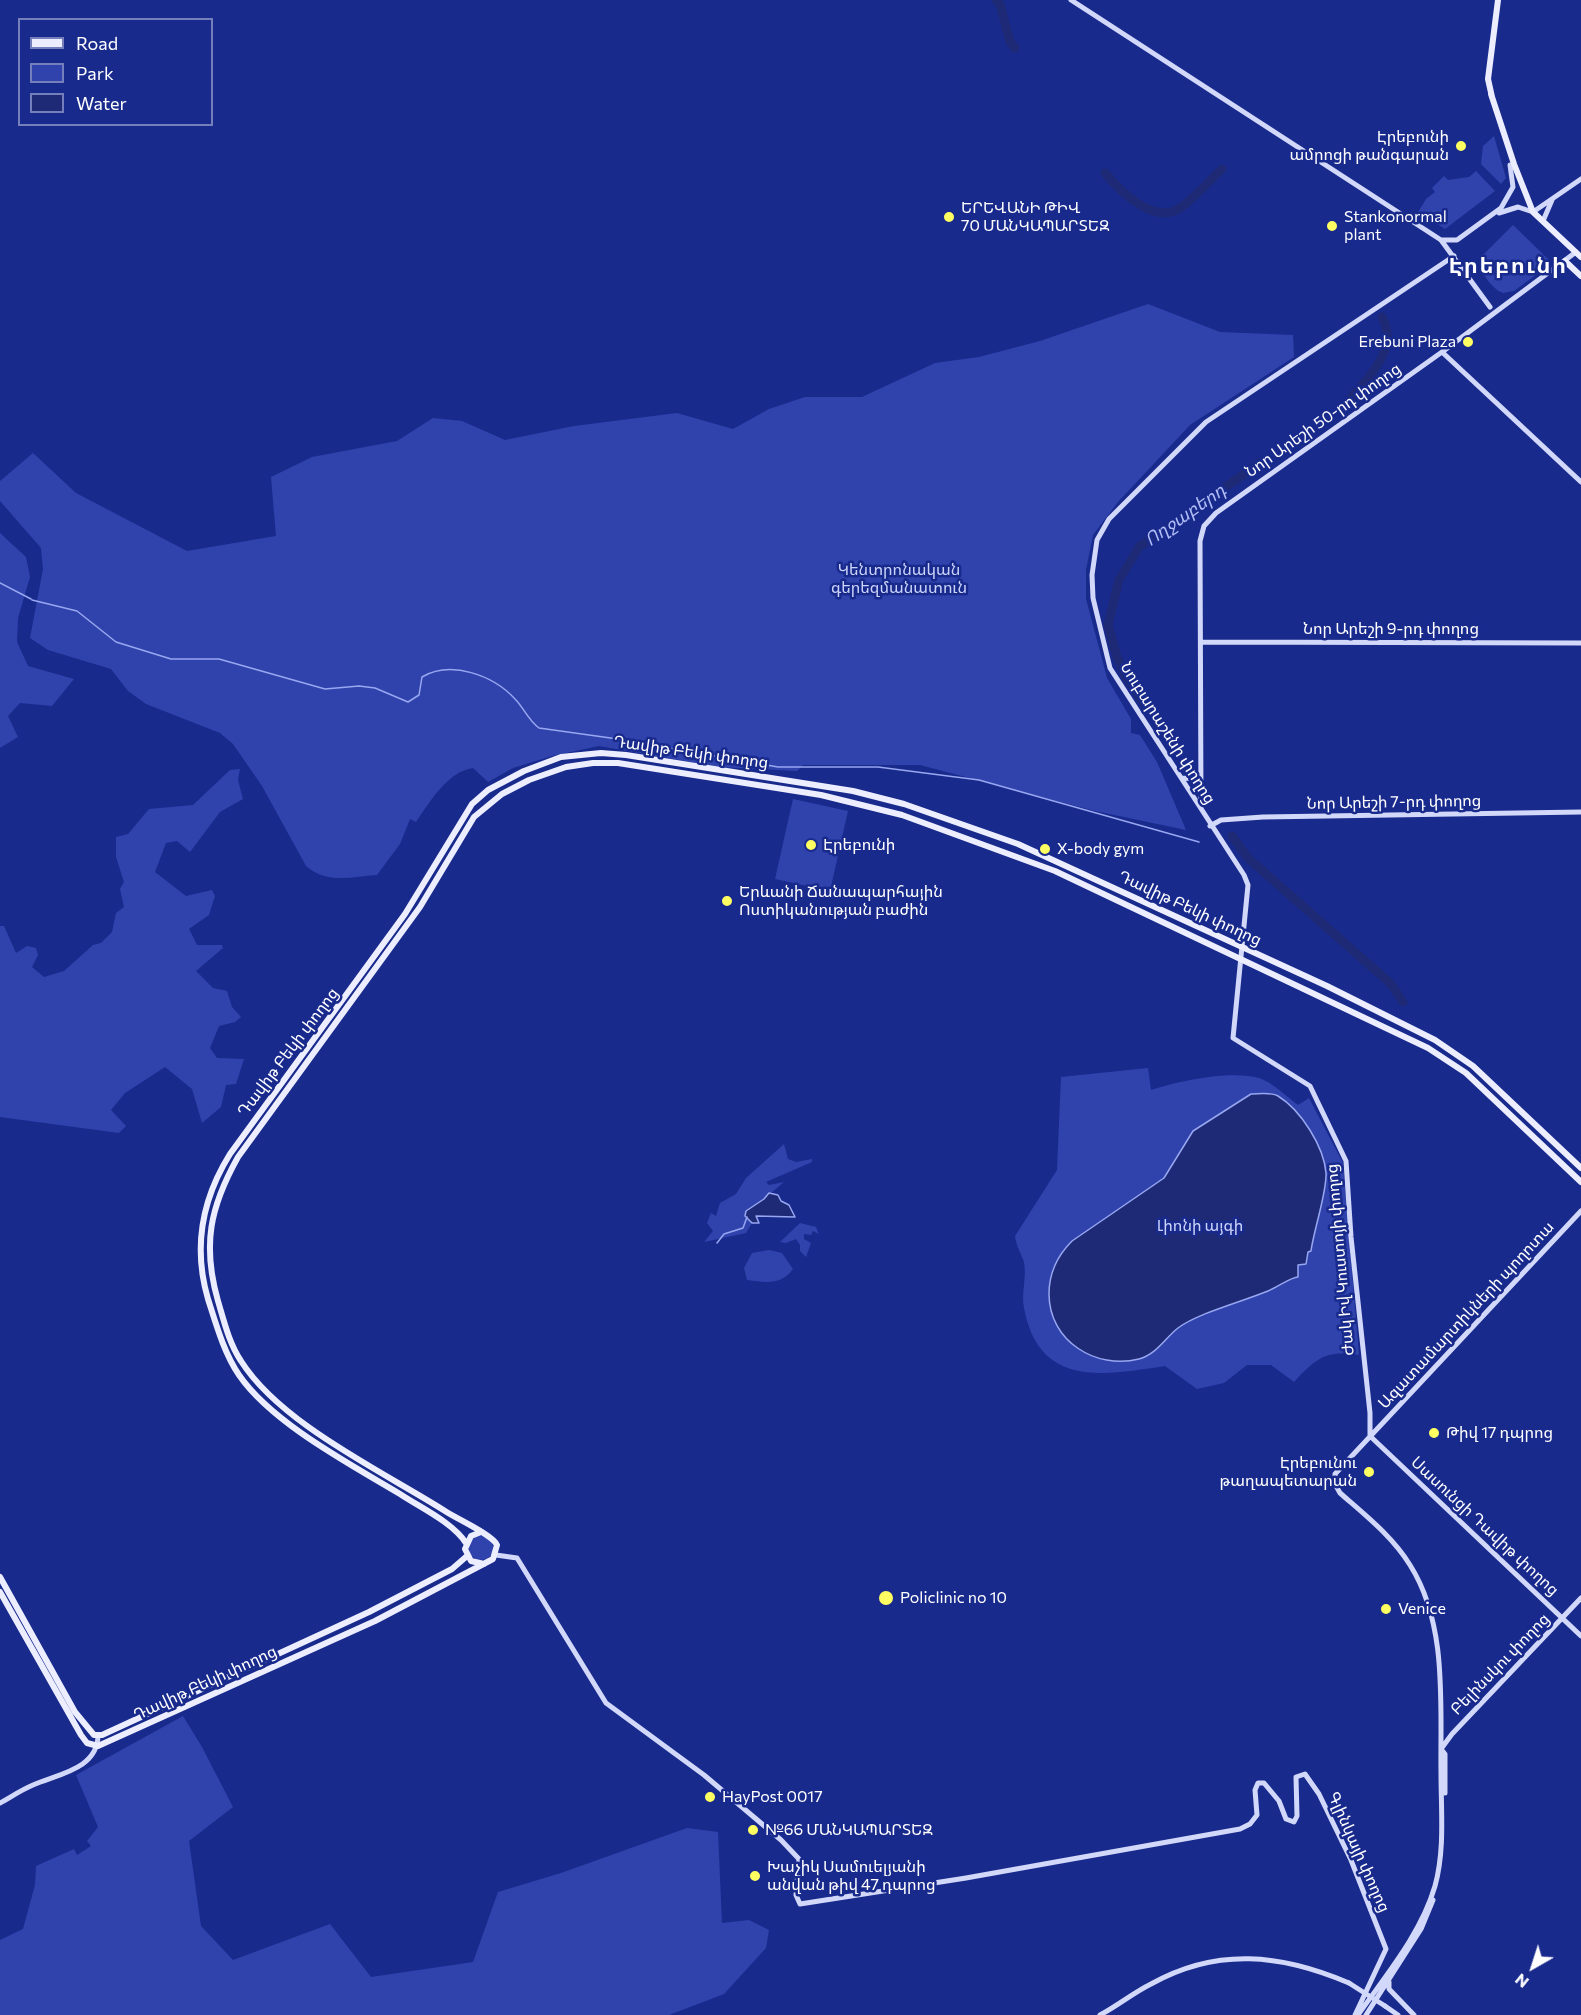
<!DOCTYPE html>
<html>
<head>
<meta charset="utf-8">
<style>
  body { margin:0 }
  #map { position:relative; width:1581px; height:2015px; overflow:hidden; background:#192a8d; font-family:Commissioner,sans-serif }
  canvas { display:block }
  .legend { position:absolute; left:18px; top:18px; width:195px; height:108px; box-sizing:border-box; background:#192a8d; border:2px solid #757fbb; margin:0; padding:8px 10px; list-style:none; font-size:18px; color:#fff }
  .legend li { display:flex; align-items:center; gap:12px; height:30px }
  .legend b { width:30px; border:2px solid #757fbb }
  .north { position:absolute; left:1503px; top:1937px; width:60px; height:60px; -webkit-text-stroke:4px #192a8d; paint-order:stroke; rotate:219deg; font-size:16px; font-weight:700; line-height:24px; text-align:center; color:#fff }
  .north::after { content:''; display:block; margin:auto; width:21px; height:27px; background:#fff; clip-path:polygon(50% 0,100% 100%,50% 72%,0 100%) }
</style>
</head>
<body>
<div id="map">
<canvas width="1581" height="2015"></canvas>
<ul class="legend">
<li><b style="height:8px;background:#eceeff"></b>Road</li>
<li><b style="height:16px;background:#3043ad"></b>Park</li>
<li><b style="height:16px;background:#1e2a76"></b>Water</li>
</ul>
<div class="north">N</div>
</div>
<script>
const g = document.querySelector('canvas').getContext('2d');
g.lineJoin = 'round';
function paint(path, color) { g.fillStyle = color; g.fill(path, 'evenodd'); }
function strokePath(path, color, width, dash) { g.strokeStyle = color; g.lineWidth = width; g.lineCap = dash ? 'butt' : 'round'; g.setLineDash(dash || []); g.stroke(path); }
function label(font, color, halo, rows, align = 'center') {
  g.font = font + ' Commissioner,"Noto Sans Armenian",sans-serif'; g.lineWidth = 5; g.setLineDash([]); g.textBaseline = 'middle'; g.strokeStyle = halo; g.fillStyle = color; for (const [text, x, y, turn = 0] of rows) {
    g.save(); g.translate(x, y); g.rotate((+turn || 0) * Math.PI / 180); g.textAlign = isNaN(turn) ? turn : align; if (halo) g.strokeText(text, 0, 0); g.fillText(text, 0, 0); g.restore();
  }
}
const green = new Path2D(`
  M 1494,136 L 1506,178 L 1501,184 L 1481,164 L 1483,146 Z
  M 1476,171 L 1495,191 L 1445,229 L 1418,212 L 1426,199 L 1435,192 L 1432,188 L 1444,176 L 1448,180 L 1469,177 Z
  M 1513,225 L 1552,263 L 1514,291 L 1503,293 C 1492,289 1479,271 1479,259 Z
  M 1148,304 L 1220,332 L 1293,335 L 1294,357 L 1190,425 L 1118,502 L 1093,535 L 1086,570 L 1086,599 L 1107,678 L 1131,719 L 1131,733 L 1140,735 L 1157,762 L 1186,830 L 1095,811 L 920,765 L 803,765 L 797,771 L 719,767 L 599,746 L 552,756 L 513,768 L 488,782 L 473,768 C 448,771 429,803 416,822 L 410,819 L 400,844 L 377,875 C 352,877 326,884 306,866 L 262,786 L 233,744 L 220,733 L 146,704 L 128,691 L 111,669 L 48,650 L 30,638 L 43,569 L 41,548 L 0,501 L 0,481 L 33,453 L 76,493 L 187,551 L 276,536 L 271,477 L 312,457 L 397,441 L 433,418 L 462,421 L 505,440 L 574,426 L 677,413 L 733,429 L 769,409 L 805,397 L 862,397 L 935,363 L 979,357 L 1040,341 Z
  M 0,533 L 26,557 L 30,577 L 18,618 L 17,642 L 28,666 L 74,679 L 52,706 L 20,703 L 8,716 L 18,737 L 0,748 Z
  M 240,769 L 238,780 L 243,799 L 220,812 L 190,852 L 177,841 L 166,843 L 155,872 L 186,896 L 212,890 L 215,896 L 209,915 L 189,929 L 197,945 L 222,945 L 223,948 L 196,971 L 213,988 L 227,991 L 232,1007 L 241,1017 L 235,1022 L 219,1026 L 210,1048 L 217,1058 L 244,1059 L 236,1084 L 226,1085 L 221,1107 L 202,1123 L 192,1089 L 165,1067 L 125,1093 L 111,1110 L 126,1126 L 119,1133 L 0,1117 L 0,926 L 4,926 L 16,953 L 27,946 L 36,948 L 38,955 L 32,967 L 44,977 L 64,971 L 93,945 L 101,943 L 112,932 L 116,913 L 124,907 L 120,889 L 124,882 L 116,857 L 116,837 L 128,834 L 149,809 L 193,805 L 230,770 Z
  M 793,799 L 848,811 L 830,891 L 775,879 Z
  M 1148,1068 L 1151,1090 C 1179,1081 1230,1070 1259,1078 C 1272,1082 1287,1097 1298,1105 L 1309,1098 L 1343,1163 L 1359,1355 C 1325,1350 1317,1358 1294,1382 L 1271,1365 L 1247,1365 L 1224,1383 L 1197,1389 L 1165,1366 C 1105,1375 1039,1389 1024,1308 C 1021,1293 1027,1277 1024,1262 C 1021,1253 1016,1246 1015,1236 L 1057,1170 L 1061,1077 Z
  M 784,1144 L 788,1159 L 796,1162 L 812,1159 L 812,1162 L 766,1182 L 769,1185 L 784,1182 L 764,1199 L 746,1211 L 745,1216 L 752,1223 L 746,1233 L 704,1242 L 713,1231 L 707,1223 L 711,1213 L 716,1216 L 720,1203 L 736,1194 L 746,1178 Z
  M 800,1223 L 816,1227 L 819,1234 L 813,1231 L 811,1235 L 804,1234 L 804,1239 L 811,1243 L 806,1257 L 800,1251 L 800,1245 L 796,1239 L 786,1243 L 780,1242 Z
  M 769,1250 L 782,1253 L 793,1269 C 781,1286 765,1282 747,1280 L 744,1268 L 752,1253 Z
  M469 1548a12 12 0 1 1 24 0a12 12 0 1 1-24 0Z
  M 183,1716 L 202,1747 L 233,1807 L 189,1841 L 201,1926 L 233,1960 L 330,1924 L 371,1977 L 473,1962 L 498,1892 L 561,1873 L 687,1828 L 718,1832 L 722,1923 L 749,1920 L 769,1930 L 766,1948 L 724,1994 L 669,2015 L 0,2015 L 0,1940 L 23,1929 L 35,1885 L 36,1866 L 74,1849 L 77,1855 L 91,1846 L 87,1841 L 98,1827 L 76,1775 Z`);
const water = new Path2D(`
  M 1251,1094 C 1259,1094 1271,1092 1278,1096 C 1301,1110 1324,1147 1326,1173 C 1327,1192 1314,1229 1311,1251 L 1308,1252 L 1306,1264 L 1298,1265 L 1298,1277 C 1291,1277 1278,1287 1268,1291 C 1244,1301 1198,1313 1178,1328 C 1165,1338 1157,1354 1139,1359 C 1096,1370 1049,1341 1049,1294 C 1049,1273 1057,1256 1072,1241 L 1164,1178 L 1193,1131 Z
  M 769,1193 L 778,1195 L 781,1201 L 789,1205 L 795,1217 L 756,1216 L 759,1223 L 752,1223 L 745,1216 L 746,1211 L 764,1199 Z`);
const stream = new Path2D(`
  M 0,583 L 31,599
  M 32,600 L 77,611 L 116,642 L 171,659 L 219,659 L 325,689 L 359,686 L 375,688 L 408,702 L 419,695 L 422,677 C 451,660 493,675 515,699 C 524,708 528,720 539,728 L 632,741
  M 634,742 L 778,767 L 878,767 L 979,780 L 1199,842
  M 717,1243 L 724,1234 L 743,1228 L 747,1217`);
const river = new Path2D(`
  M 996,0 L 1000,4 L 1010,42 L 1015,48
  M 1105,173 C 1121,192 1154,225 1180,208 C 1195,198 1209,181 1222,169
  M 1351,398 C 1370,375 1399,349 1382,317
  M 1149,710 L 1126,677 L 1117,657 L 1108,625 L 1119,580 L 1139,547 L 1260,463
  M 1232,836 L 1248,858 L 1391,984 L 1403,1002`);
const secondary = new Path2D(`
  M 1071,0 L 1441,240 L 1490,307
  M 1499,213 L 1518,207 L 1533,212 L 1581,179
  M 1543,221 L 1552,200
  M 1441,240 L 1457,240 L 1501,208 L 1513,187 L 1510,165
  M 1442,352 L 1581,482
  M 1201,642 L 1581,643
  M 1182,778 L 1199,779
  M 1201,808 L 1200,541 L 1204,526 L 1216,513 L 1442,352 L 1576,252
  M 1210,826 L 1221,820 L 1263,817 L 1581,812
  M 1370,1436 L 1370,1413 L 1351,1237 L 1346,1161 L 1310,1086 L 1233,1038 L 1248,885 L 1244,875 L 1110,668 L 1093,598 L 1092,575 L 1097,540 L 1109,519 L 1206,422 L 1454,256
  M 1370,1436 L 1581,1636
  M 496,1555 L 517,1558 L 606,1703 L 704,1775 L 781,1840 L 799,1859 L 796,1895 L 800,1904 L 966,1878 L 1240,1829 L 1250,1824 L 1257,1815 L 1255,1790 L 1258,1783 L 1264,1783 L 1279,1801 L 1286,1819 L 1294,1822 L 1297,1816 L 1296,1777 L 1305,1774 L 1319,1794 L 1351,1860 L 1386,1949 L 1355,2015
  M 1441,1749 L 1445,1754 L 1445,1793
  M 1441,1749 L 1452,1734 L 1581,1598
  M 0,1803 C 11,1797 21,1790 33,1785 C 58,1774 98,1769 98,1735
  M 1389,1982 L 1389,1989 L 1414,2015
  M 1385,2006 L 1398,2015
  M 1100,2015 C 1117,2006 1133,1993 1151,1984 C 1217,1947 1281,1954 1349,1983
  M 1358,2015 C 1386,1975 1421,1934 1435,1886 C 1445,1850 1441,1811 1441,1773 C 1440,1705 1448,1625 1410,1565 C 1392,1536 1365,1515 1340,1493 L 1335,1484 L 1335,1474 L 1581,1211
  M 1366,2015 L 1421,1929 L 1433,1900`);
const primary = new Path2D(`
  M 1491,94 L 1514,164 L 1533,212 L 1581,257
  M 1492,97 L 1488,79 L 1498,0
  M 1565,261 L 1581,276
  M 481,1532 L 471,1536 L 465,1549 L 471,1561 L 484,1564
  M 466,1543 C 452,1522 421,1508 400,1494 C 350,1464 272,1423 239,1375 C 224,1353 216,1324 208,1299 C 193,1248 202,1199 230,1154 L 405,914 L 472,804 L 488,790 L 524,771 L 561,757 L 601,753 L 626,755 L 853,791 L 904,804 L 1018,844 L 1327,986 L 1435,1040 L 1473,1066 L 1581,1168
  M 0,1577 L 75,1712 L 94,1735 L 102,1735 L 369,1612 L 452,1569 L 467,1556
  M 0,1592 L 81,1735 L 87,1743 L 98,1746 L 375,1621 L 493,1559 L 497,1545 C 493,1535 457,1519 445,1511 C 382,1471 281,1424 241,1361 C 229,1343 224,1321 218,1301 C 202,1245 210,1207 238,1157 L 420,907 L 474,817 L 502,794 L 529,780 L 566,767 L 593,763 L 618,763 L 821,795 L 902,815 L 1055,871 L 1428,1048 L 1466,1073 L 1581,1182`);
const secondaryBridge = new Path2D(`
  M 1349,1983 L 1385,2006`);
const markers = [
  [1461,146,6,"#ffff62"],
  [949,217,6,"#ffff62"],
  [1332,226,6,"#ffff62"],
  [1468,342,6,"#ffff62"],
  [811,845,6,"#ffff62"],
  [1045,849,6,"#ffff62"],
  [727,901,6,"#ffff62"],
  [1434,1433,6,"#ffff62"],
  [1369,1472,6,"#ffff62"],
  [886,1598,8,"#ffff62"],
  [1386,1609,6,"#ffff62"],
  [710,1797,6,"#ffff62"],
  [753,1830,6,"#ffff62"],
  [755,1876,6,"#ffff62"]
];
const poiNames = [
  ["Էրեբունի",1449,137,"right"],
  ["ամրոցի թանգարան",1449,155,"right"],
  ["ԵՐԵՎԱՆԻ ԹԻՎ",961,208],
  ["70 ՄԱՆԿԱՊԱՐՏԵԶ",961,226],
  ["Stankonormal",1344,217],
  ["plant",1344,235],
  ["Erebuni Plaza",1456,342,"right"],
  ["Էրեբունի",823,845],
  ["X-body gym",1057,849],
  ["Երևանի Ճանապարհային",739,892],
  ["Ոստիկանության բաժին",739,910],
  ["Թիվ 17 դպրոց",1446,1433],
  ["Էրեբունու",1357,1463,"right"],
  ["թաղապետարան",1357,1481,"right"],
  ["Policlinic no 10",900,1598],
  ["Venice",1398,1609],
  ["HayPost 0017",722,1797],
  ["№66 ՄԱՆԿԱՊԱՐՏԵԶ",765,1830],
  ["Խաչիկ Սամուելյանի",767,1867],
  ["անվան թիվ 47 դպրոց",767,1885]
];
const streetNames = [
  ["Նոր Արեշի 50-րդ փողոց",1323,420,-35],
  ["Նոր Արեշի 9-րդ փողոց",1391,629],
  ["Նուբարաշենի փողոց",1168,733,58],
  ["Դավիթ Բեկի փողոց",691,752,8],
  ["Նոր Արեշի 7-րդ փողոց",1394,802,-1],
  ["Դավիթ Բեկի փողոց",1190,908,25],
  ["Դավիթ Բեկի փողոց",288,1052,-53],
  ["Ժակ Իվ Կուստոյի փողոց",1340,1260,-95],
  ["Ազատամարտիկների պողոտա",1466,1315,-47],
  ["Սասունցի Դավիթ փողոց",1485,1526,43],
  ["Բելինսկու փողոց",1500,1664,-46],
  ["Դավիթ Բեկի փողոց",205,1683,-25],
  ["Գլինկայի փողոց",1359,1852,66]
];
const parkNames = [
  ["Կենտրոնական",899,570],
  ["գերեզմանատուն",899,588],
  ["Լիոնի այգի",1200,1226]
];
const waterNames = [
  ["Ողջաբերդ",1185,515,-35]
];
const districtNames = [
  ["Էրեբունի",1508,266]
];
paint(green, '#3043ad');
paint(water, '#1e2a76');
strokePath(water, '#98a7f0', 1.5);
strokePath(stream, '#98a7f0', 1.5);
strokePath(river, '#1e2a76', 9);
strokePath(secondary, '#d2d8fa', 5);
strokePath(primary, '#eceeff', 6);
strokePath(secondaryBridge, '#d2d8fa', 5);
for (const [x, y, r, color] of markers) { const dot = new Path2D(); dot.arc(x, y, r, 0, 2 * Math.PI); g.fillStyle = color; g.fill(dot); strokePath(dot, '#192a8d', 2); }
label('16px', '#fff', '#192a8d', poiNames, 'left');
label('16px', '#fff', '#192a8d', streetNames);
label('16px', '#cbd3fa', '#192a8d', parkNames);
label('italic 18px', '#b1bdf5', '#192a8d', waterNames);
g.letterSpacing = '1.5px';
label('bold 22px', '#fff', '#192a8d', districtNames);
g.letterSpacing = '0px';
</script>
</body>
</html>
